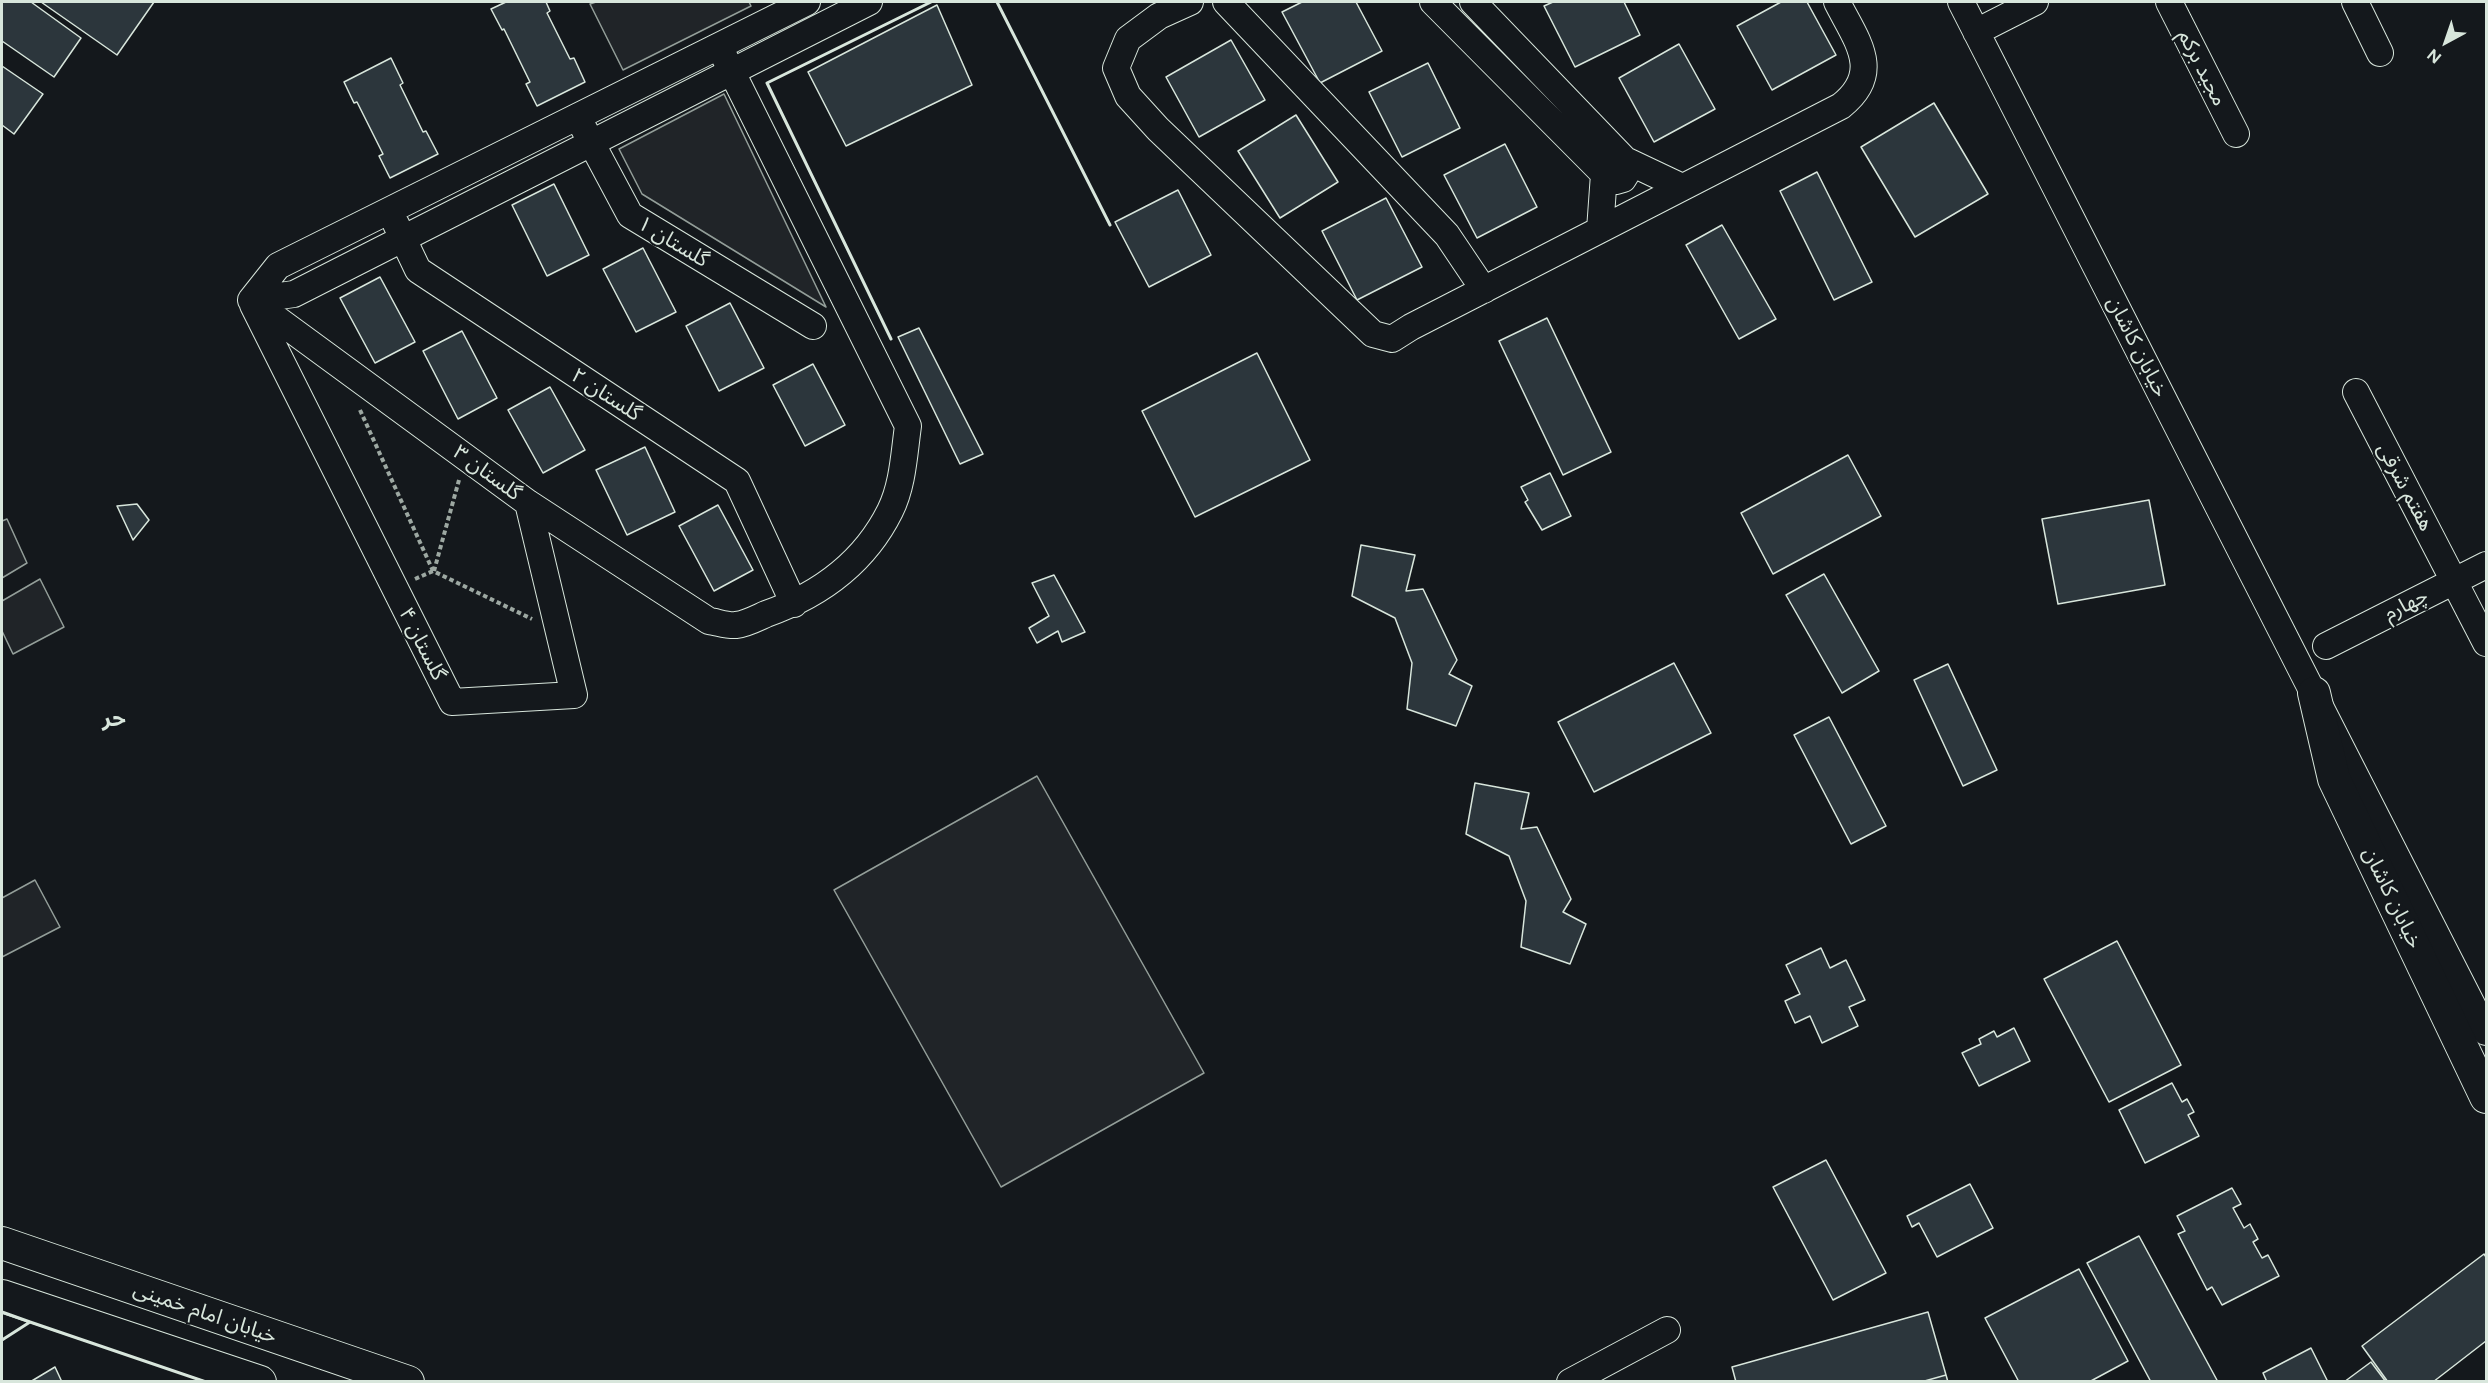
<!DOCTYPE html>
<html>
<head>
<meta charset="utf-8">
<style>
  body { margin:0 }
  #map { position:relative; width:2488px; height:1383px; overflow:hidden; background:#14181c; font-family:Figtree,sans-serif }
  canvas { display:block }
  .frame { position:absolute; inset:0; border:3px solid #d8e6dc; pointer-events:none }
  .north { position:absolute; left:2416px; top:12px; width:60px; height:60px; -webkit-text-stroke:4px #14181c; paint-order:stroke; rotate:220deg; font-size:16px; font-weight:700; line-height:24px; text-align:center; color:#d8e6dc }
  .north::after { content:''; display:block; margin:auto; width:21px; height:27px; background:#d8e6dc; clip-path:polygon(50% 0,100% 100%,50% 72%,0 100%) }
</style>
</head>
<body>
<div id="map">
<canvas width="2488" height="1383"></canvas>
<div class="frame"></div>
<div class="north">N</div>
</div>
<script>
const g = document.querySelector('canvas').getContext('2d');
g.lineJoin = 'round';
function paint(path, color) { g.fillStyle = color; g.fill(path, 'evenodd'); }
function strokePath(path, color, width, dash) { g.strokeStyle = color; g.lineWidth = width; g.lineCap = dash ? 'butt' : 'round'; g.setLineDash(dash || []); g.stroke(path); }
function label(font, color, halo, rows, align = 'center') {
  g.font = font + ' Figtree,"Noto Sans Arabic",sans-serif'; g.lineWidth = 4.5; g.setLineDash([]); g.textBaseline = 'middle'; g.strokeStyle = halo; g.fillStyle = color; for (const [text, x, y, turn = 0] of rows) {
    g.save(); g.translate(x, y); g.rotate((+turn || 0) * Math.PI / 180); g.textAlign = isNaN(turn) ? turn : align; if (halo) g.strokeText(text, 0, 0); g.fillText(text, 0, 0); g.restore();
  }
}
const green = new Path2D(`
  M 596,2 L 749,2 L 751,6 L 623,70 L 590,4 Z
  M 724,94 L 826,307 L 642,194 L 619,149 Z
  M 7,519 L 27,563 L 2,578 L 2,521 Z
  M 40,579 L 64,627 L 13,654 L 2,631 L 2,601 Z
  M 1037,776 L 1204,1073 L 1001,1187 L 834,890 Z
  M 35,880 L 60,927 L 2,957 L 2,898 Z`);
const building = new Path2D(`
  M 2,2 L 31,2 L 81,38 L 54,77 L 2,41 Z
  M 41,2 L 154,2 L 117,55 Z
  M 506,2 L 546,2 L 550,11 L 547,13 L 570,59 L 574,58 L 585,82 L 537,106 L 526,84 L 530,82 L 504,29 L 502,30 L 491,9 Z
  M 1302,2 L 1356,2 L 1382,51 L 1320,83 L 1282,12 Z
  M 1553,2 L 1624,2 L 1640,35 L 1575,67 L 1544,6 Z
  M 1781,2 L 1807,2 L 1836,55 L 1772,90 L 1737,26 Z
  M 937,5 L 972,85 L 846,146 L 808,72 Z
  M 1231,40 L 1265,100 L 1199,137 L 1166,77 Z
  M 1679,44 L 1715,109 L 1654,142 L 1619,78 Z
  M 391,58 L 403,83 L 400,85 L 423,132 L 426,131 L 438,154 L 390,178 L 379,156 L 383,154 L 357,102 L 354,103 L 344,82 Z
  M 1428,63 L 1460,128 L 1402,157 L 1369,92 Z
  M 2,66 L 43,94 L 14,134 L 2,125 Z
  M 1934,103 L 1988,194 L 1915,237 L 1861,147 Z
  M 1296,115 L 1338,182 L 1280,218 L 1238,151 Z
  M 1505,144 L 1537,207 L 1477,238 L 1444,175 Z
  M 1817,172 L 1872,282 L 1834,300 L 1780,191 Z
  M 554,184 L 589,255 L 547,276 L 512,205 Z
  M 1178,190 L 1211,255 L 1149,287 L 1115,222 Z
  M 1386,198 L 1422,267 L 1357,300 L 1322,231 Z
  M 1722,225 L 1776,319 L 1739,339 L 1686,245 Z
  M 643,248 L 676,312 L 636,332 L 603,269 Z
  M 380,277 L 415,342 L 375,363 L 340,298 Z
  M 730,303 L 764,368 L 719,391 L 686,326 Z
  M 1547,318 L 1611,452 L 1563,475 L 1499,341 Z
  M 919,328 L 983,454 L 960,464 L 898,337 Z
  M 462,331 L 497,398 L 458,419 L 423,351 Z
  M 1257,353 L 1310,460 L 1195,517 L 1142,411 Z
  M 813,364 L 845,425 L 805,446 L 773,385 Z
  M 550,387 L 585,450 L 543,473 L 508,410 Z
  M 645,447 L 675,512 L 627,535 L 596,470 Z
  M 1848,455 L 1881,516 L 1773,574 L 1741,513 Z
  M 1550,473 L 1571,516 L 1542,530 L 1525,502 L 1528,500 L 1521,487 Z
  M 2149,500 L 2165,585 L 2058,604 L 2042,519 Z
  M 137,504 L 149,520 L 133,540 L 117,506 Z
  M 718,505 L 753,570 L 714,591 L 679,526 Z
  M 1361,545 L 1415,555 L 1406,591 L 1423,589 L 1457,660 L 1449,674 L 1472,686 L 1456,726 L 1407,709 L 1412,663 L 1395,618 L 1352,596 Z
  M 1824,574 L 1879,671 L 1842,693 L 1786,595 Z
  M 1054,575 L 1085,632 L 1062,642 L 1058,631 L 1037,643 L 1029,628 L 1049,616 L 1032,583 Z
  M 1674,663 L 1711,733 L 1594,792 L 1558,722 Z
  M 1948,664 L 1997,770 L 1963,786 L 1914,680 Z
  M 1829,717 L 1886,826 L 1851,844 L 1794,735 Z
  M 1475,783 L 1529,793 L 1521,829 L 1537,827 L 1571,899 L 1563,912 L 1586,924 L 1570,964 L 1521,947 L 1526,901 L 1509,856 L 1466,834 Z
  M 2117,941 L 2181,1065 L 2109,1102 L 2044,979 Z
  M 1821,948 L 1830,968 L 1846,960 L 1865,1000 L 1849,1007 L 1858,1026 L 1822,1043 L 1810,1016 L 1795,1023 L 1785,1001 L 1800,994 L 1786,965 Z
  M 2014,1028 L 2030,1061 L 1979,1086 L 1962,1053 L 1981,1044 L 1979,1039 L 1994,1031 L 1997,1037 Z
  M 2172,1083 L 2182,1102 L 2187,1099 L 2194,1112 L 2188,1115 L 2199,1136 L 2145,1163 L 2119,1110 Z
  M 1826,1160 L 1886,1273 L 1833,1300 L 1773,1187 Z
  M 1970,1184 L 1993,1228 L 1937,1257 L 1919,1223 L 1912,1227 L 1907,1216 Z
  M 2232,1188 L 2241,1204 L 2233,1208 L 2244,1228 L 2250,1224 L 2258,1239 L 2253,1242 L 2262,1258 L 2268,1255 L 2279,1276 L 2222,1305 L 2212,1287 L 2207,1290 L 2178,1234 L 2185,1231 L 2177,1216 Z
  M 2139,1236 L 2218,1382 L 2151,1382 L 2087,1263 Z
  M 2484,1254 L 2486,1257 L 2486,1341 L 2433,1382 L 2388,1382 L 2362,1346 Z
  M 2079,1269 L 2128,1361 L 2089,1382 L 2019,1382 L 1985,1318 Z
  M 1928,1312 L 1946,1375 L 1921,1382 L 1736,1382 L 1732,1367 Z
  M 2311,1348 L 2328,1382 L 2267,1382 L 2263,1373 Z
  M 2371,1362 L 2386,1382 L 2344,1382 Z
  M 55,1367 L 62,1382 L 30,1382 Z
  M 1946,1375 L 1948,1382 L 1921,1382 Z`);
const path = new Path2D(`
  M 360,410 L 433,571 L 532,619
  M 434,571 L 459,480
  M 415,579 L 433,571`);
const minor = new Path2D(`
  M 1190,2 L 1159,16 L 1128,39 L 1116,68 L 1128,96 L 1158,129 L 1373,334 L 1392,339 L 1411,327 L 1841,106 C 1884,72 1856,40 1837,2
  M 1226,2 L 1447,235 L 1484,290
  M 1433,2 L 1604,174 L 1616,181 L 1623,179 L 1628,171 L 1625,160
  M 1473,2 L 1625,160 L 1682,187
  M 1961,2 L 2486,1032
  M 2169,2 L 2236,134
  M 2355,2 L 2380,53
  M 1976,32 L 2035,2
  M 583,127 L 630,215 L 813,326
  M 396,224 L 418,270 L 737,481 L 794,604
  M 1600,230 L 1604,174
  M 251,300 L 528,503 L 709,621 C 717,622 728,626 736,625 C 746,624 757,618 766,614 C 820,595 864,563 890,511 C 903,485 904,454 908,426 L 719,46
  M 251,300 L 294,294 L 869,2
  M 251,300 L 278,266 L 807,2
  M 253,305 L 452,702 L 574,695 L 528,503
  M 2356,392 L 2486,643
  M 2326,646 L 2486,565
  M 1570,1382 L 1667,1330`);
const major = new Path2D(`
  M 2314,693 L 2334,779 L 2486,1097
  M 2,1243 L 408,1382
  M 2,1296 L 260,1382`);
const wall = new Path2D(`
  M 997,2 L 1110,225
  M 891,339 L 767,83 L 931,2
  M 2,1312 L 30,1322
  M 2,1340 L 30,1322 L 206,1382`);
const streetNames = [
  ["مجید برکم",2202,68,63],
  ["گلستان ۱",673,242,31],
  ["خیابان کاشان",2137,347,63],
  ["گلستان ۲",606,395,33],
  ["گلستان ۳",487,473,36],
  ["هفتم شرقی",2405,487,62],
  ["چهارم",2406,605,-27],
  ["گلستان ۴",422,644,63],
  ["خیابان کاشان",2392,898,64],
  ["خیابان امام خمینی",205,1313,19]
];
const neighbourhoodNames = [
  ["حر",114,720]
];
paint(green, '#202428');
strokePath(green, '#939e99', 1.5);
paint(building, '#2c363c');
strokePath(building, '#d8e6dc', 1.5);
strokePath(minor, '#d8e6dc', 28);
strokePath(major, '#d8e6dc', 34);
strokePath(path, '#9da8a2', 4, [4.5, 3]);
strokePath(minor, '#14181c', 26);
strokePath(major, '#14181c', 32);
strokePath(wall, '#d8e6dc', 3);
label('21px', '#d8e6dc', '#14181c', streetNames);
label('bold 22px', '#d8e6dc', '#14181c', neighbourhoodNames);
</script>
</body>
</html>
